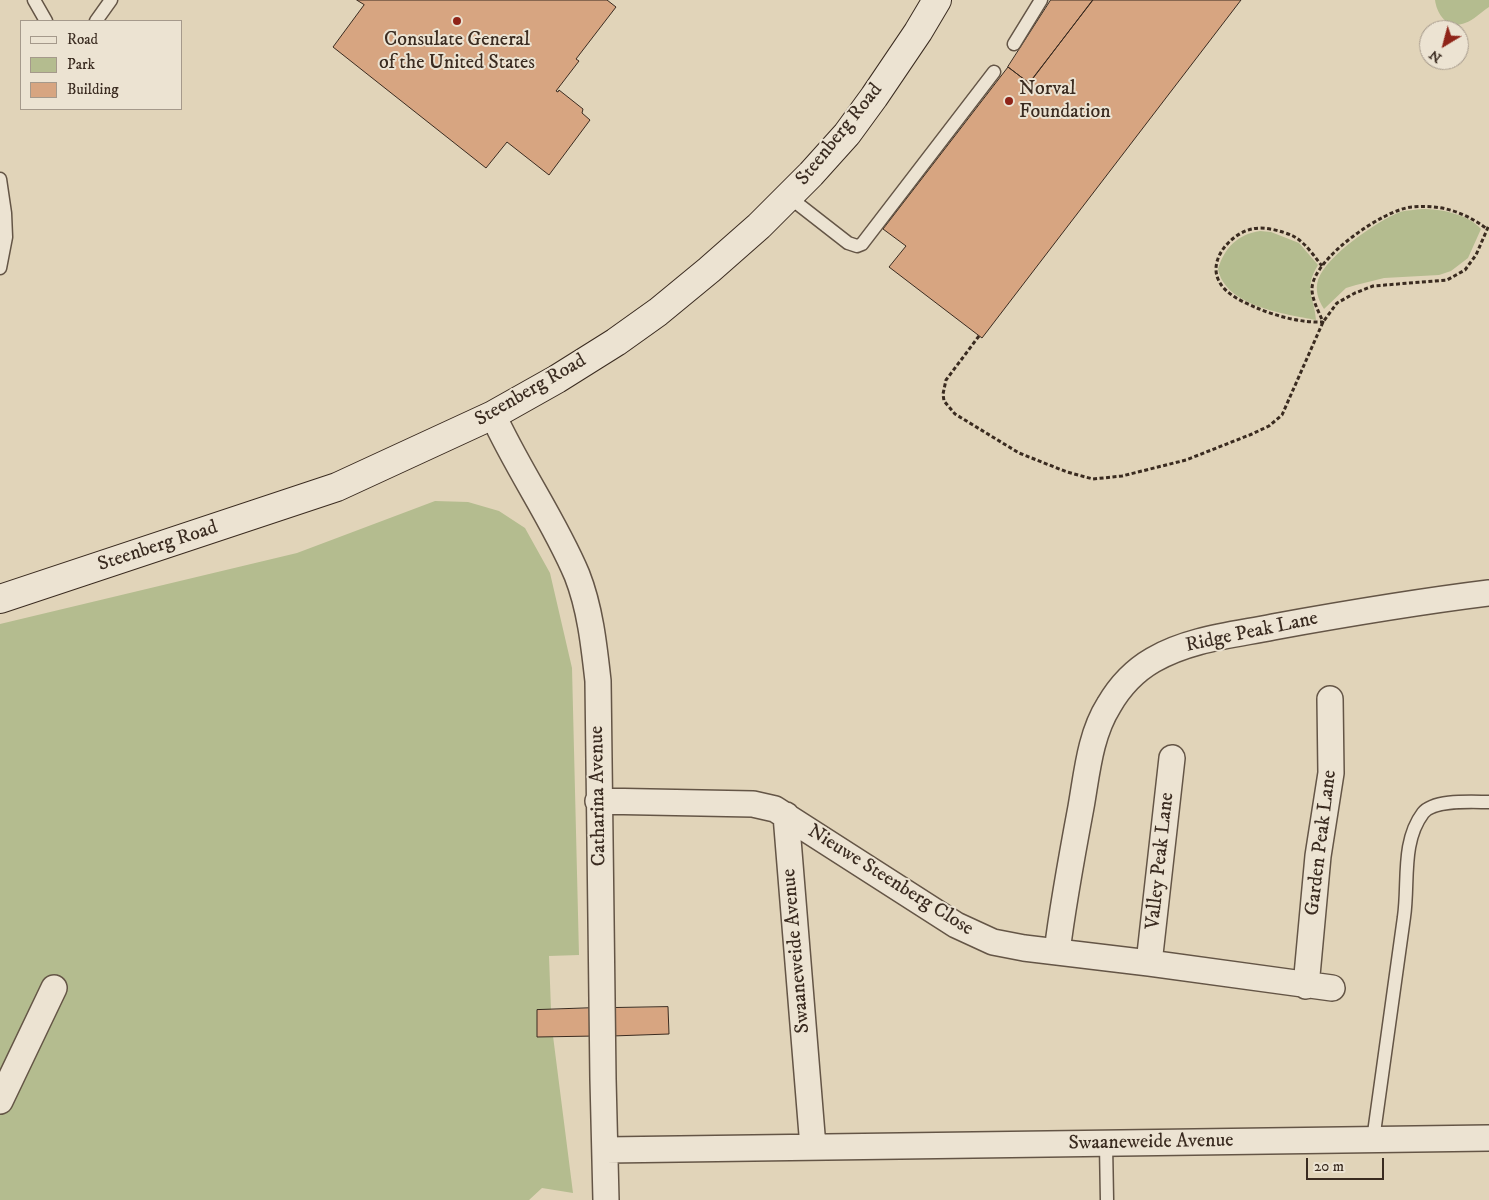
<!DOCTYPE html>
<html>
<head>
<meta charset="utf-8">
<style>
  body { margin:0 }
  #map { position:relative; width:1489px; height:1200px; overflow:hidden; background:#e1d4b9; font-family:"IM FELL DW Pica",serif }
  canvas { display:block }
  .legend { position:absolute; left:20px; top:20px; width:162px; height:90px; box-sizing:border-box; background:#ece3d2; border:1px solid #a5998b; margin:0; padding:6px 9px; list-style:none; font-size:15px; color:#3a2b20 }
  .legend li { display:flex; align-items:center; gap:10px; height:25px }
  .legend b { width:25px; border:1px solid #a5998b }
  .north { position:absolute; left:1419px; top:20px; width:50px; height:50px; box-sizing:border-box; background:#ece3d2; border:1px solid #a5998b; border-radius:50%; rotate:217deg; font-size:14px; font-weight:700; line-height:20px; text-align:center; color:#3a2b20 }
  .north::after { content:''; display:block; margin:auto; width:18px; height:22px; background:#8f2418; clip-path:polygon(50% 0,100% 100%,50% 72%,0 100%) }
  .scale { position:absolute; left:1306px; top:1158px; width:78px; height:22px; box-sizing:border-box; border:2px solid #3a2b20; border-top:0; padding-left:6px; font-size:15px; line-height:18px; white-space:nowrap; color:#3a2b20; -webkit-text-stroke:4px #ece3d2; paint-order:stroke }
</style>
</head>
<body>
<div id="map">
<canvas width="1489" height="1200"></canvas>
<ul class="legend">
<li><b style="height:6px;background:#ece3d2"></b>Road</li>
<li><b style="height:14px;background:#b4bc8f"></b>Park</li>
<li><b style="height:14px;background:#d7a581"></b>Building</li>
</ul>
<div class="north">N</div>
<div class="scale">20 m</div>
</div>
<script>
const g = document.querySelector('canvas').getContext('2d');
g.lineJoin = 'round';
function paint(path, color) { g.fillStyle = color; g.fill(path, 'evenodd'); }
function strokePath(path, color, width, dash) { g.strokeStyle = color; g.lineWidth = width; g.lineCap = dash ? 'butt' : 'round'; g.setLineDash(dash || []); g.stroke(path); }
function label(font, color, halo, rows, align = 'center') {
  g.font = font + ' "IM FELL DW Pica",serif'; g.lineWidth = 4; g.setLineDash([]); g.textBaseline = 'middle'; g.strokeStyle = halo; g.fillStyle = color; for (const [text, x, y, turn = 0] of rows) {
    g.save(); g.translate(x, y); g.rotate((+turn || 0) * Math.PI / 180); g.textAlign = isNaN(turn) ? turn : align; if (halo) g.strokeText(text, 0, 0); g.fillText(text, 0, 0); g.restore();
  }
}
const green = new Path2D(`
  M 1435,0 L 1489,0 L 1489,7 C 1481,12 1474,20 1465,23 C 1448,30 1437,15 1435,0 Z
  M 1422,209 C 1441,209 1468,214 1481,229 L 1468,258 L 1451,271 L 1439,275 L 1384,278 L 1356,285 L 1346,288 L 1324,309 C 1318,300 1315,290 1318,280 C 1326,256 1377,221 1400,212 C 1407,210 1415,210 1422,209 Z
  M 1260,231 L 1271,232 L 1299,243 L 1318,265 C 1303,290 1314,295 1316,320 C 1285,314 1225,306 1218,269 C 1224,248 1238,234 1260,231 Z
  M 435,501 L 468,502 L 499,511 L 525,528 L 550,573 L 572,668 L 579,955 L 549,956 L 551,1010 L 537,1010 L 537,1036 L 553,1036 L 573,1193 L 542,1188 L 529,1200 L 0,1200 L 0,624 L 297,553 Z`);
const building = new Path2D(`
  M 357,0 L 607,0 L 616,7 L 576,59 L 579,61 L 556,91 L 558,92 L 559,90 L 583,109 L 582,113 L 590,120 L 549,175 L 507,142 L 486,168 L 333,47 L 364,5 Z
  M 1051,0 L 1093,0 L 1029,83 L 1008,67 Z
  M 1093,0 L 1241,0 L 982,338 L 889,267 L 906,246 L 883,229 L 1008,67 L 1029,83 Z
  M 668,1007 L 669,1034 L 612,1036 L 610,1008 Z
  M 595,1008 L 596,1036 L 537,1037 L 537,1010 Z`);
const path = new Path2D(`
  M 1322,266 C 1314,256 1305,242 1293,236 C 1282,231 1264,226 1252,229 C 1232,233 1209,258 1218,279 C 1224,294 1243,302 1257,308 C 1276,316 1301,323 1323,322 C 1319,312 1312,300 1312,289 C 1312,259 1384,209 1412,207 C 1440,204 1465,212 1487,229
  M 979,336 L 946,380 L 943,394 L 944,401 L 955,414 L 1019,453 L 1067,472 L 1093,479 L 1122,476 L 1186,460 L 1252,434 L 1269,426 L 1282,415 L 1323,322 L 1337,303 L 1355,293 L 1373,286 L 1447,280 L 1465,270 L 1476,255 L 1489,225`);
const lane = new Path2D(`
  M 34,0 L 46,21
  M 96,21 L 111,0
  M 1014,44 L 1041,0
  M 0,179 L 5,213 L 6,237 L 0,268
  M 789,197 L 848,243 L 857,246 L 862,244 L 994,72
  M 1373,1140 C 1384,1065 1394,991 1404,917 C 1409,883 1401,842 1423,813 C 1434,799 1473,802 1489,802
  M 1106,1144 L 1107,1200`);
const street = new Path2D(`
  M 493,415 C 518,470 554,520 577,575 C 590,608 594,645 598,681 L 603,1079 L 606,1200
  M 598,801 L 753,804 L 775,809 L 956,925 L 993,942 L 1024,948 L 1149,963 L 1332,988
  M 786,815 L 813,1147
  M 1057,952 C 1063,903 1072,855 1081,807 C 1087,773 1090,735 1109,705 C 1120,686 1134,671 1153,660 C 1189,639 1233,635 1273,627 C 1345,614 1416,602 1489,593
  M 1149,963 L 1172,758
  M 1306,986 L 1318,856 L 1331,773 L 1330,699
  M 0,1101 L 54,988
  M 606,1150 L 1489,1138`);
const secondary = new Path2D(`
  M 0,599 L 337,487 L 493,415 L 557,379 L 616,342 L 658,312 L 709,270 L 759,226 L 811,174 L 847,134 L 874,97 L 918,32 L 937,0`);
const markers = [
  [457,21,5,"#8f2418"],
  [1009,101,5,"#8f2418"]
];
const poiNames = [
  ["Consulate General",457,41],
  ["of the United States",457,64],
  ["Norval",1019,90,"left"],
  ["Foundation",1019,113,"left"]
];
const streetNames = [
  ["Steenberg Road",840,135,-51],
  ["Steenberg Road",531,391,-30],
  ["Steenberg Road",158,547,-18],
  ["Ridge Peak Lane",1252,633,-12],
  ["Catharina Avenue",599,796,-91],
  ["Garden Peak Lane",1322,843,-83],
  ["Valley Peak Lane",1161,861,-84],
  ["Nieuwe Steenberg Close",890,881,32],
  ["Swaaneweide Avenue",797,951,-95],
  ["Swaaneweide Avenue",1151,1143,-1]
];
paint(green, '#b4bc8f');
paint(building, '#d7a581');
strokePath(building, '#3a2b20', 1);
strokePath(lane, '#645546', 15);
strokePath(street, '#645546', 28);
strokePath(secondary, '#3a2b20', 30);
strokePath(path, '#3a2b20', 3, [4, 2.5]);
strokePath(lane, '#ece3d2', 12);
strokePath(street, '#ece3d2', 25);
strokePath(secondary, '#ece3d2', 28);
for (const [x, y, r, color] of markers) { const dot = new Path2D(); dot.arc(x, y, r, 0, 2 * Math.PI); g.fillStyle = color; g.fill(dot); strokePath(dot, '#ece3d2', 2); }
label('20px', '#3a2b20', '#ece3d2', poiNames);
label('20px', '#3a2b20', '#ece3d2', streetNames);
</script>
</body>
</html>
